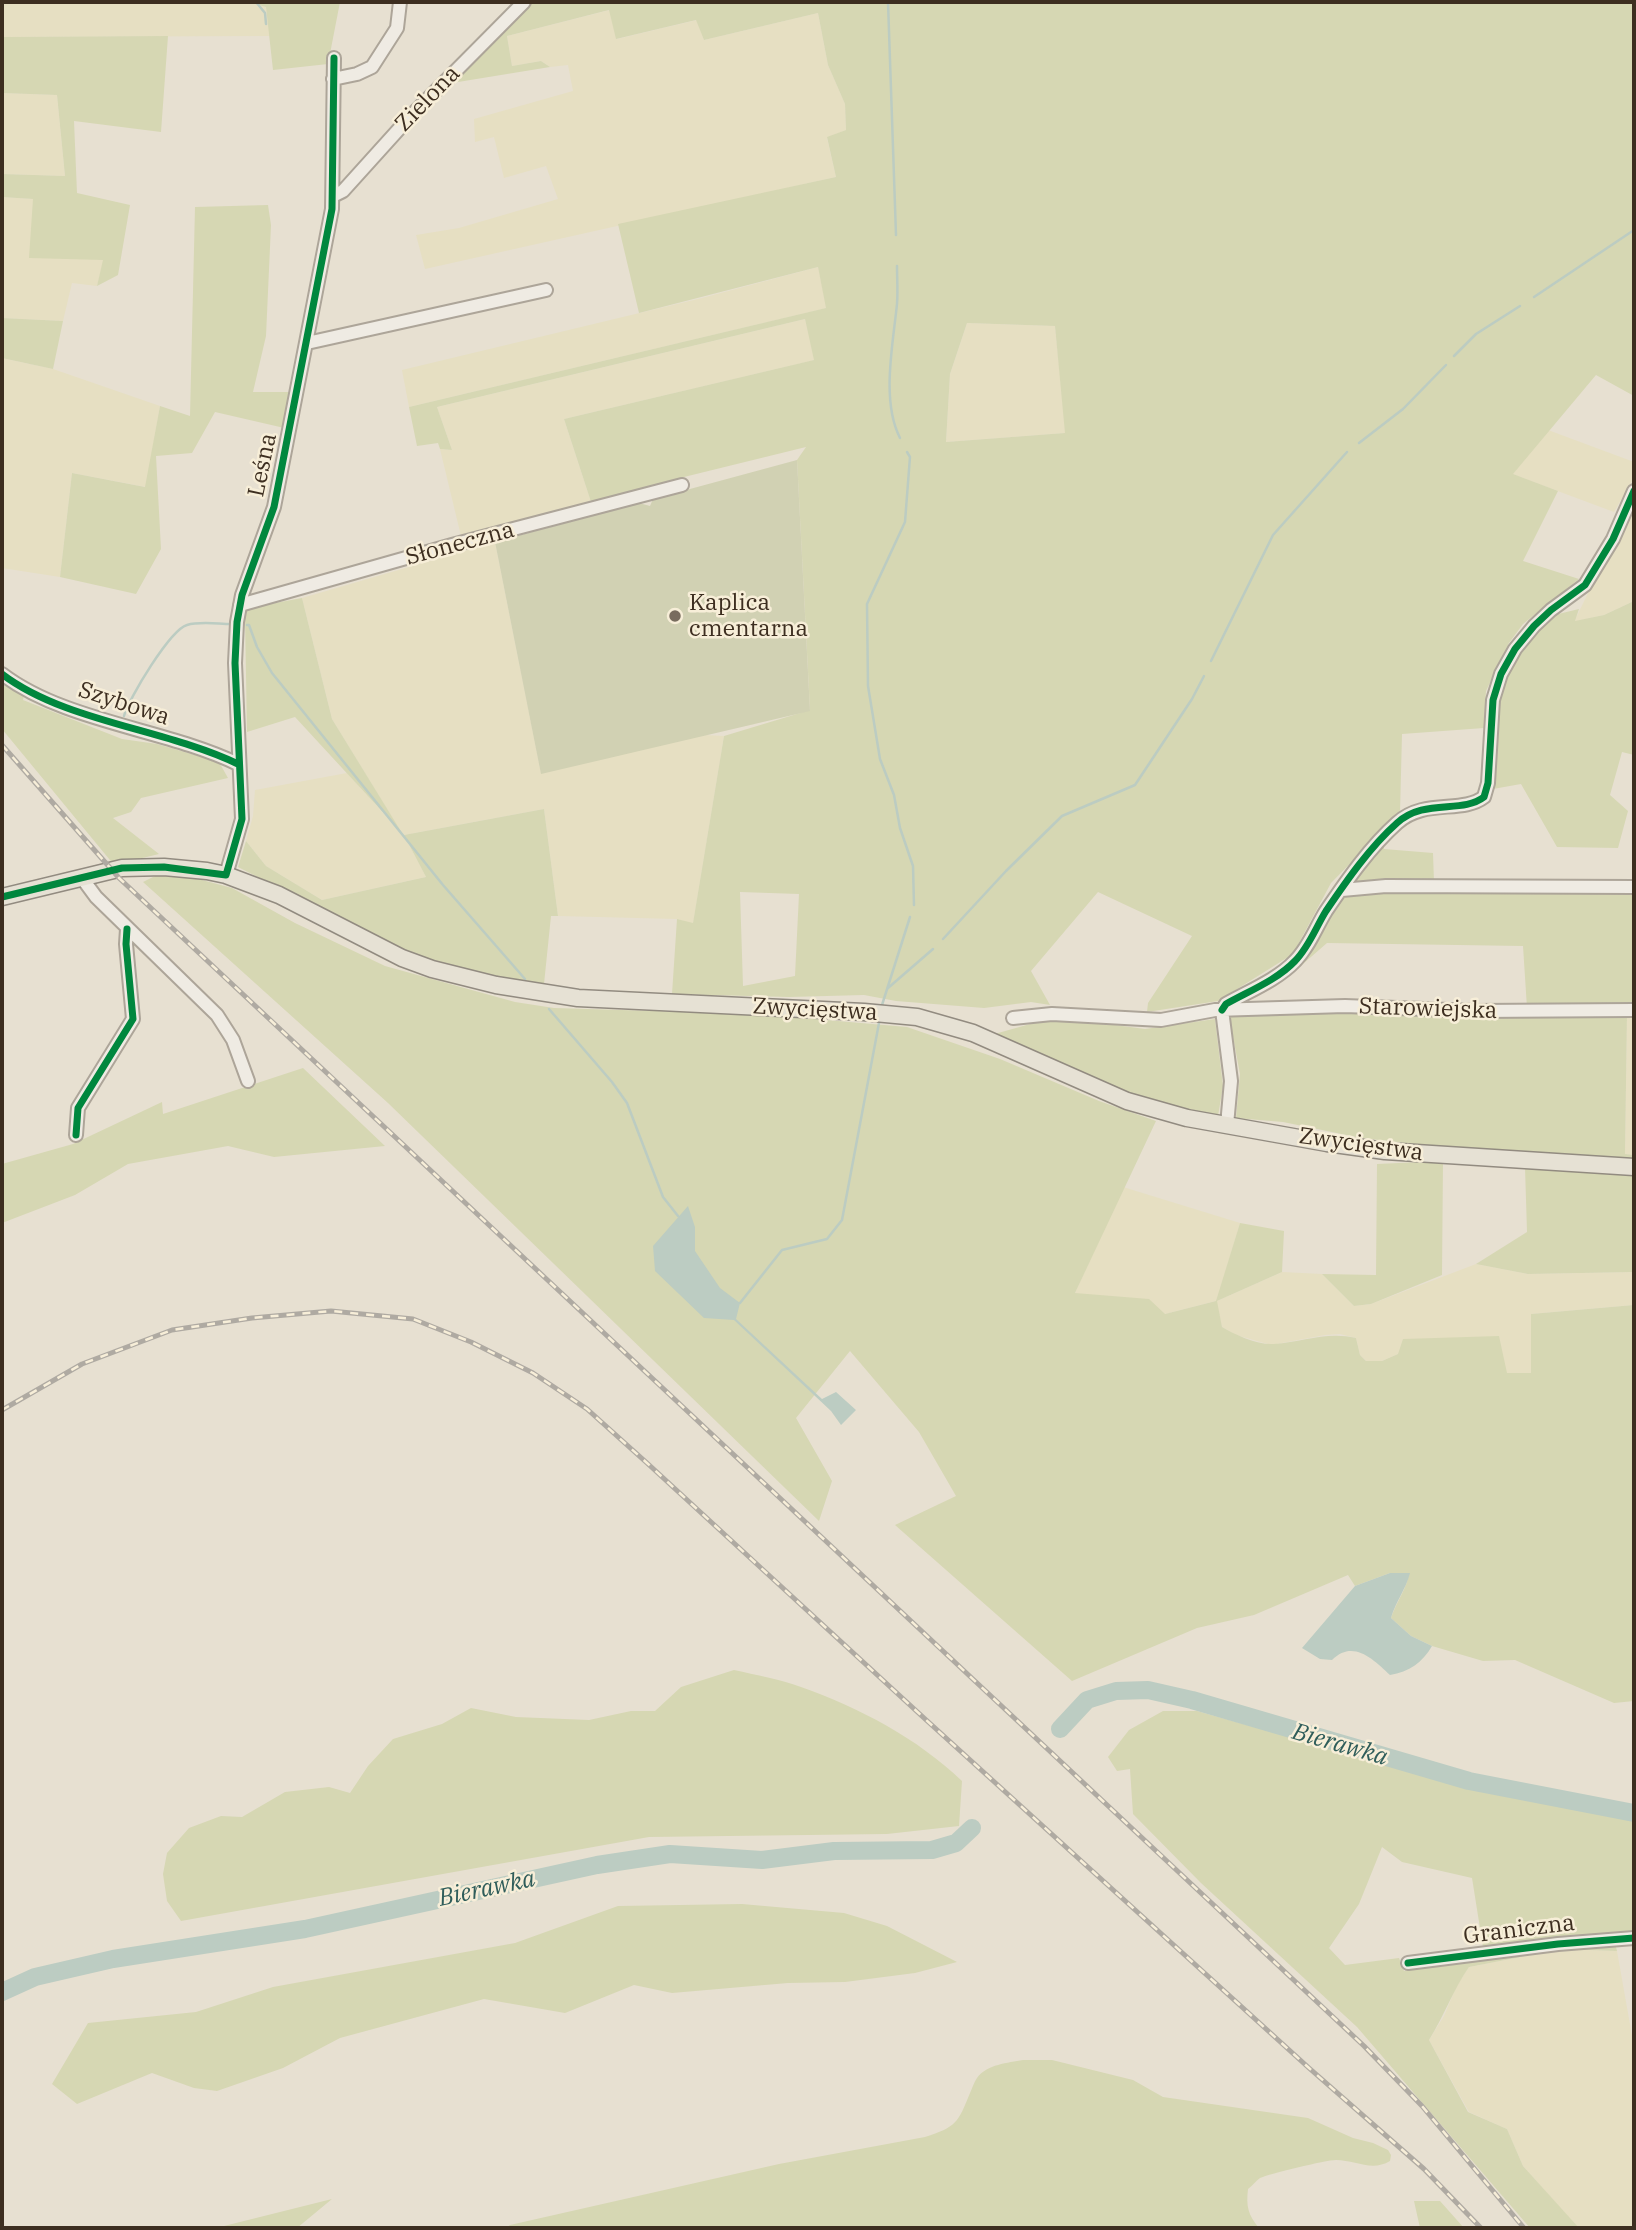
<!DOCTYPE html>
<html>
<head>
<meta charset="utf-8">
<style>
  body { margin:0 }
  #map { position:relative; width:1636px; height:2230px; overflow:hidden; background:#e7e0d1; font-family:"IBM Plex Serif",serif }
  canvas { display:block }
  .frame { position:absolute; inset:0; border:4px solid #3d2e20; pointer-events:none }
</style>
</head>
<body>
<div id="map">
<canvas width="1636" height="2230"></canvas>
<div class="frame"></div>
</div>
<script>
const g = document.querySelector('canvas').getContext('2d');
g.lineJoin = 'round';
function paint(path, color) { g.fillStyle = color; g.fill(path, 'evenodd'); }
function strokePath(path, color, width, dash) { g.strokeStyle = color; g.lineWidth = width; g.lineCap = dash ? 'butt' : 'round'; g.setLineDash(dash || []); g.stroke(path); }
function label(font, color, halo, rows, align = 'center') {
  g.font = font + ' "IBM Plex Serif",serif'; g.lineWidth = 5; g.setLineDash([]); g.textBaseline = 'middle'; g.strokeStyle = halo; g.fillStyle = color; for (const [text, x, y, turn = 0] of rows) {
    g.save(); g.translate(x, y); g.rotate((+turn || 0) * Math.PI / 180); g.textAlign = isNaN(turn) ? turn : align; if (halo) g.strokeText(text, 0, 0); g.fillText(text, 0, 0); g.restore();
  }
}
const farmland = new Path2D(`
  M 2,2 L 248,2 L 266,7 L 270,36 L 2,37 Z
  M 610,10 L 617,39 L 697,20 L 704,40 L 818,13 L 828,65 L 845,104 L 846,130 L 827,138 L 836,177 L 425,269 L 416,235 L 459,228 L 558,199 L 546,166 L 504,178 L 494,137 L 475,142 L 474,119 L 573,91 L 568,65 L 550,67 L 541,61 L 512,66 L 507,36 Z
  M 2,93 L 57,95 L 65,176 L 2,174 Z
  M 2,197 L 33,199 L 104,260 L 97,286 L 72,283 L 63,321 L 2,318 Z
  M 818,267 L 827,308 L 409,407 L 402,370 L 702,298 Z
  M 805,319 L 815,360 L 564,419 L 592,505 L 461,536 L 440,449 L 452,450 L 437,407 Z
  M 967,323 L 1055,326 L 1066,433 L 946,442 L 950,374 Z
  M 2,358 L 53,369 L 160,406 L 146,487 L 72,473 L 60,577 L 2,568 Z
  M 1548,430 L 1634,462 L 1634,478 L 1614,512 L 1512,474 Z
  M 1634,498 L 1634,601 L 1604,615 L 1574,622 Z
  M 495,542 L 541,773 L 704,735 L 724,736 L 693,924 L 677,919 L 558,916 L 544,809 L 404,835 L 426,877 L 322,900 L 266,866 L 246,841 L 253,816 L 255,790 L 347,773 L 402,834 L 332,719 L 302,598 Z
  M 1627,1014 L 1634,1014 L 1634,1155 L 1625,1154 Z
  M 1123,1187 L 1240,1223 L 1217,1301 L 1282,1272 L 1322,1274 L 1354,1306 L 1371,1304 L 1476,1264 L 1528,1274 L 1634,1272 L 1634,1305 L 1531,1314 L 1532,1373 L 1507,1373 L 1398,1354 L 1382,1361 L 1366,1361 L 1360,1355 L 1356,1338 L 1340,1334 L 1325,1335 L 1271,1345 L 1236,1335 L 1222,1327 L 1216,1301 L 1165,1314 L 1075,1293 Z
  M 1562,1949 L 1617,1951 L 1634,2047 L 1634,2228 L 1579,2228 L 1573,2223 L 1523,2166 L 1507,2129 L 1469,2112 L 1429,2040 L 1444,2016 L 1457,1985 L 1469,1967 Z`);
const green = new Path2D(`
  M 248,2 L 340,2 L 328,64 L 273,70 L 266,7 Z
  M 531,2 L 1634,2 L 1634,396 L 1596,375 L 1513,474 L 1558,491 L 1523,561 L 1579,579 L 1523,624 L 1509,643 L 1486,691 L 1484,728 L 1402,734 L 1400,813 L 1331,883 L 1293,954 L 1218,1001 L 1147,1012 L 1148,1003 L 1192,936 L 1098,892 L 1031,971 L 1050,1005 L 1031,1002 L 984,1008 L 896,1001 L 864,995 L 789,997 L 672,994 L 677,919 L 693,923 L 724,736 L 810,710 L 797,460 L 806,447 L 684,477 L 592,505 L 564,419 L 814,360 L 805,319 L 437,407 L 452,450 L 440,449 L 438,443 L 417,446 L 409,407 L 826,308 L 818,267 L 639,313 L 618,224 L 836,177 L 827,137 L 846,130 L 845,104 L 828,65 L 818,13 L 704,40 L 696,20 L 616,39 L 609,10 L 507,36 L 512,66 L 541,61 L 550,67 L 452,83 L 489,42 ZM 967,323 L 1055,326 L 1065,433 L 946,442 L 950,374 ZM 740,892 L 799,894 L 795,976 L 743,986 Z
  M 168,36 L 161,132 L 74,121 L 77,193 L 130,205 L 118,275 L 97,286 L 103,260 L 29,258 L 33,199 L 2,197 L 2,174 L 65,176 L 57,95 L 2,93 L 2,37 Z
  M 268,205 L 271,225 L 266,336 L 253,392 L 301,392 L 293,430 L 215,412 L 192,453 L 156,456 L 161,549 L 136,594 L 60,577 L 72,473 L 145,487 L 160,406 L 190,416 L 195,207 Z
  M 2,318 L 63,321 L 53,369 L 2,358 Z
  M 302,598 L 332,719 L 402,833 L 295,717 L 247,732 L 245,618 L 248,608 Z
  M 1634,601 L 1634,755 L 1622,752 L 1610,795 L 1628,811 L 1618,848 L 1557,847 L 1521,784 L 1493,789 L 1492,727 L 1497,696 L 1525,638 L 1546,617 L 1579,609 L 1575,621 L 1604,615 Z
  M 2,680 L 25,692 L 23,700 L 122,739 L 157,744 L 219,762 L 228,778 L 141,798 L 131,812 L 113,818 L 159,854 L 114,865 L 2,729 Z
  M 544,809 L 558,916 L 551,916 L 544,984 L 500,977 L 409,954 L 238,867 L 246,841 L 266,866 L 322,900 L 426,877 L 404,835 Z
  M 1384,843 L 1384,849 L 1433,853 L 1434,882 L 1350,884 Z
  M 155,876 L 187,876 L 232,888 L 295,923 L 385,966 L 515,1002 L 554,1008 L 757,1014 L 907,1027 L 1000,1059 L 1099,1101 L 1156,1121 L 1075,1293 L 1149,1299 L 1165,1314 L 1216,1301 L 1240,1223 L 1284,1231 L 1282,1272 L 1217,1301 L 1222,1327 C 1236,1335 1257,1345 1274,1344 C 1303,1342 1327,1331 1356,1338 L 1360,1355 L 1366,1361 L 1382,1361 L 1398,1354 L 1403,1339 L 1499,1336 L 1507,1373 L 1531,1373 L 1531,1314 L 1634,1305 L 1634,1701 L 1614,1703 L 1515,1660 L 1483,1661 L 1432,1646 L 1411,1636 L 1391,1618 C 1396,1602 1407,1589 1409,1573 L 1390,1573 L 1355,1586 L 1348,1575 L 1254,1615 L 1197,1628 L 1072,1681 L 895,1525 L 956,1496 L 919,1432 L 850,1351 L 796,1418 L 832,1481 L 819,1521 L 388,1103 L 143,882 Z
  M 1366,890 L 1634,892 L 1634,1006 L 1527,1008 L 1523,946 L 1327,943 L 1296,970 L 1322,924 L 1339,898 Z
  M 1280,1011 L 1627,1014 L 1625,1154 L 1634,1155 L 1634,1160 L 1433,1146 L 1361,1138 L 1283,1122 L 1236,1118 L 1240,1074 L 1229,1015 Z
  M 1055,1017 L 1145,1029 L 1215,1019 L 1223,1086 L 1218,1116 L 1106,1089 L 991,1035 Z
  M 303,1068 L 385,1146 L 274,1157 L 228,1146 L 128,1164 L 75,1195 L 2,1223 L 2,1164 L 73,1144 L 162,1102 L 163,1114 Z
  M 1443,1161 L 1442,1275 L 1371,1304 L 1354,1306 L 1322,1274 L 1376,1275 L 1377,1164 Z
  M 1525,1167 L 1634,1175 L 1634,1272 L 1528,1274 L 1476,1264 L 1527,1232 Z
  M 734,1670 C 756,1675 780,1679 801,1687 C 860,1708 917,1738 962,1781 L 959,1826 L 887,1834 L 649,1837 L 181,1921 L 167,1901 L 163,1874 L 167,1853 L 189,1828 L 221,1816 L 242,1817 L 285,1792 L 329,1787 L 350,1793 L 368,1766 L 393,1739 L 442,1724 L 471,1708 L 516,1717 L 589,1720 L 631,1711 L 655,1711 L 681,1687 Z
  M 1163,1711 L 1197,1711 L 1493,1794 L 1634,1818 L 1634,1932 L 1483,1947 L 1472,1878 L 1402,1862 L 1382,1847 L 1359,1904 L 1329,1948 L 1345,1965 L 1399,1958 L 1404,1971 L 1422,1966 L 1615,1943 L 1617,1951 L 1562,1949 L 1469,1967 C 1453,1990 1444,2016 1429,2040 L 1468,2112 L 1507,2129 L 1523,2166 L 1579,2228 L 1530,2228 L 1357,2027 L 1201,1883 L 1133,1814 L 1130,1769 L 1117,1771 L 1108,1757 L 1129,1730 Z
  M 742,1904 L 844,1913 L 887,1926 L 957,1962 L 915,1973 L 845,1982 L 788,1983 L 672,1993 L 634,1985 L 565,2013 L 484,1999 L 340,2038 L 283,2068 L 217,2091 L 194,2088 L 152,2073 L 77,2104 L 52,2084 L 88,2023 L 196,2012 L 273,1987 L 515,1943 L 618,1906 Z
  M 1023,2060 L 1052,2060 L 1133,2080 L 1163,2097 L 1308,2118 L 1353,2138 L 1373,2143 L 1388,2150 L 1391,2155 L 1390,2161 C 1372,2172 1355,2160 1336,2160 C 1326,2160 1269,2174 1260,2178 C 1256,2181 1252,2186 1248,2189 C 1246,2206 1248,2215 1259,2228 L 506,2228 L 510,2225 L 779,2164 L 925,2137 C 956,2127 958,2123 970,2093 C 972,2089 974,2082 977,2078 C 987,2064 1008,2063 1023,2060 Z
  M 332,2199 L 297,2228 L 216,2228 Z
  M 1414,2201 L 1440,2201 L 1464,2228 L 1420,2228 Z`);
const cemetery = new Path2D(`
  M 797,460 L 810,711 L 541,774 L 495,542 L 639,503 L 650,506 L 653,499 Z`);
const water = new Path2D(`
  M 688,1206 L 695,1227 L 695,1251 L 720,1288 L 740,1303 L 736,1319 L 822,1399 L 836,1392 L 856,1410 L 841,1425 L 831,1411 L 734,1320 L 704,1318 L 655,1271 L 653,1246 Z
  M 1390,1573 L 1410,1573 C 1406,1589 1396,1601 1391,1618 L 1411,1636 L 1432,1646 C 1423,1662 1409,1672 1390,1675 C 1373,1659 1353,1639 1332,1660 L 1320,1659 L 1302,1648 L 1355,1586 Z`);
const stream = new Path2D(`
  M 256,2 L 265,13 L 266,24
  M 888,2 L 896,235
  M 897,266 C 897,278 898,291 897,304 C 893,344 881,401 900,438
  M 1534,297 L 1634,230
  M 1454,356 L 1476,334 L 1520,306
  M 1359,443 L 1403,409 L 1446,365
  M 907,452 L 910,457 L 905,522 L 867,604 L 868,686 L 880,759 L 894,795 L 900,828 L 913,866 L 914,905
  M 247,625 L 249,625 L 257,647 L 272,673 L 443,885 L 525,979
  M 1211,661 L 1273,535 L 1347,452
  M 124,716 C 129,698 170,630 187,625 C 200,621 218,624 231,624
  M 943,939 L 1006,871 L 1062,816 L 1135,785 L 1192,699 L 1204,676
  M 888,988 L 933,949
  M 882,1005 L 910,917
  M 549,1009 L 612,1082 L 627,1103 L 663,1197 L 678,1216
  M 740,1303 L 782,1250 L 827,1239 L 842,1220 L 879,1023`);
const river = new Path2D(`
  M 1060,1729 L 1087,1700 L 1116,1691 L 1148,1690 L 1192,1700 L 1469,1781 L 1634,1813
  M 2,1992 L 35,1977 L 113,1959 L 305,1929 L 597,1865 L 670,1854 L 762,1860 L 834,1851 L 932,1850 L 956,1843 L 972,1828`);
const minor = new Path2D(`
  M 333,79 L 357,74 L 372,67 L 397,28 L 400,2
  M 333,196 L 343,191 L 408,119 L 524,2
  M 307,343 L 546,290
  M 240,605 L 452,545 L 682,485
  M 2,674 C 65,722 166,729 238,764
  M 226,875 L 242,819 L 235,663 L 237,622 L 242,595 L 274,507 L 332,209 L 334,58
  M 82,878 L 96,897 L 217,1015 L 233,1040 L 248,1081
  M 1342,890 L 1386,886 L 1634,887
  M 1222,1010 L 1226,1004 C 1249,991 1277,980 1295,961 C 1309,947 1316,927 1326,911 C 1347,880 1370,847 1397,823 C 1424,798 1462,814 1484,797 L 1488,783 L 1493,700 L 1501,674 L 1515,649 L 1534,626 L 1551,610 L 1585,585 L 1613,539 L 1634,491
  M 1222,1010 L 1231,1081 L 1227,1125
  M 1013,1018 L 1052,1014 L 1161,1020 L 1215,1010 L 1345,1006 L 1476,1011 L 1634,1010
  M 76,1135 L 78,1108 L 133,1019 L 126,944 L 127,929
  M 1408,1963 L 1558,1944 L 1634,1938`);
const major = new Path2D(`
  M 2,897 L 122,868 L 164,867 L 207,871 L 226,875 L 279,895 L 402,958 L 432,969 L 496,985 L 578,998 L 864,1012 L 917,1017 L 973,1033 L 1127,1101 L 1187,1118 L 1327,1143 L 1385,1151 L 1634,1167`);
const rail = new Path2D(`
  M 2,745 L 119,878 L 1364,2046 L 1422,2106 L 1524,2228
  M 2,1410 L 82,1364 L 172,1330 L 252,1318 L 331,1311 L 413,1319 L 471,1342 L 533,1373 L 587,1409 L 647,1463 L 924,1718 L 1309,2068 L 1424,2169 L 1481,2228`);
const cycleway = new Path2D(`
  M 2,674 C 65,722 166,729 238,764
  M 2,897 L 122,868 L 164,867 L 226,875 L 242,819 L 235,663 L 237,622 L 242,595 L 274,507 L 332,209 L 334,58
  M 1222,1010 L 1226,1004 C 1249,991 1277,980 1295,961 C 1309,947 1316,927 1326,911 C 1347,880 1370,847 1397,823 C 1424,798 1462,814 1484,797 L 1488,783 L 1493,700 L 1501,674 L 1515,649 L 1534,626 L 1551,610 L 1585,585 L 1613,539 L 1634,491
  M 76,1135 L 78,1108 L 133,1019 L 126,944 L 127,929
  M 1408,1963 L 1558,1944 L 1634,1938`);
const markers = [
  [675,616,7,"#786c5e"]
];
const streetNames = [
  ["Zielona",428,99,-46],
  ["Leśna",263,465,-78],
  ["Słoneczna",460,544,-15],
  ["Szybowa",124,704,18],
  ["Starowiejska",1428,1009,2],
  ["Zwycięstwa",815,1010,3],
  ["Zwycięstwa",1361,1145,8],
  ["Graniczna",1519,1930,-7]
];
const poiNames = [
  ["Kaplica",689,603],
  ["cmentarna",689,629]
];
const waterNames = [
  ["Bierawka",1340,1745,16],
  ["Bierawka",487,1889,-12]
];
paint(farmland, '#e6dfc2');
paint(green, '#d6d7b3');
paint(cemetery, '#d1d1b3');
paint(water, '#bcccc2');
strokePath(stream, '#bcccc2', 2.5);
strokePath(river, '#bcccc2', 18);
strokePath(minor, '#ada599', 16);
strokePath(major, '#928b80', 19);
strokePath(minor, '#efebe3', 12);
strokePath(major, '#e6e1d4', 16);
strokePath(rail, '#afaaa2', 5);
strokePath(rail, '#f7eed8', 2.5, [8]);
strokePath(cycleway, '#00873e', 7);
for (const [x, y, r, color] of markers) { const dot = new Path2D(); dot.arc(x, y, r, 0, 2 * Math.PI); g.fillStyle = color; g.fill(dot); strokePath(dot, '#f7eed8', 2.5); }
label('23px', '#3d2e20', '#f7eed8', streetNames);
label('23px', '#3d2e20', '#f7eed8', poiNames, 'left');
label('italic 24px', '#2f5d5a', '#f7eed8', waterNames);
</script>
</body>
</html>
